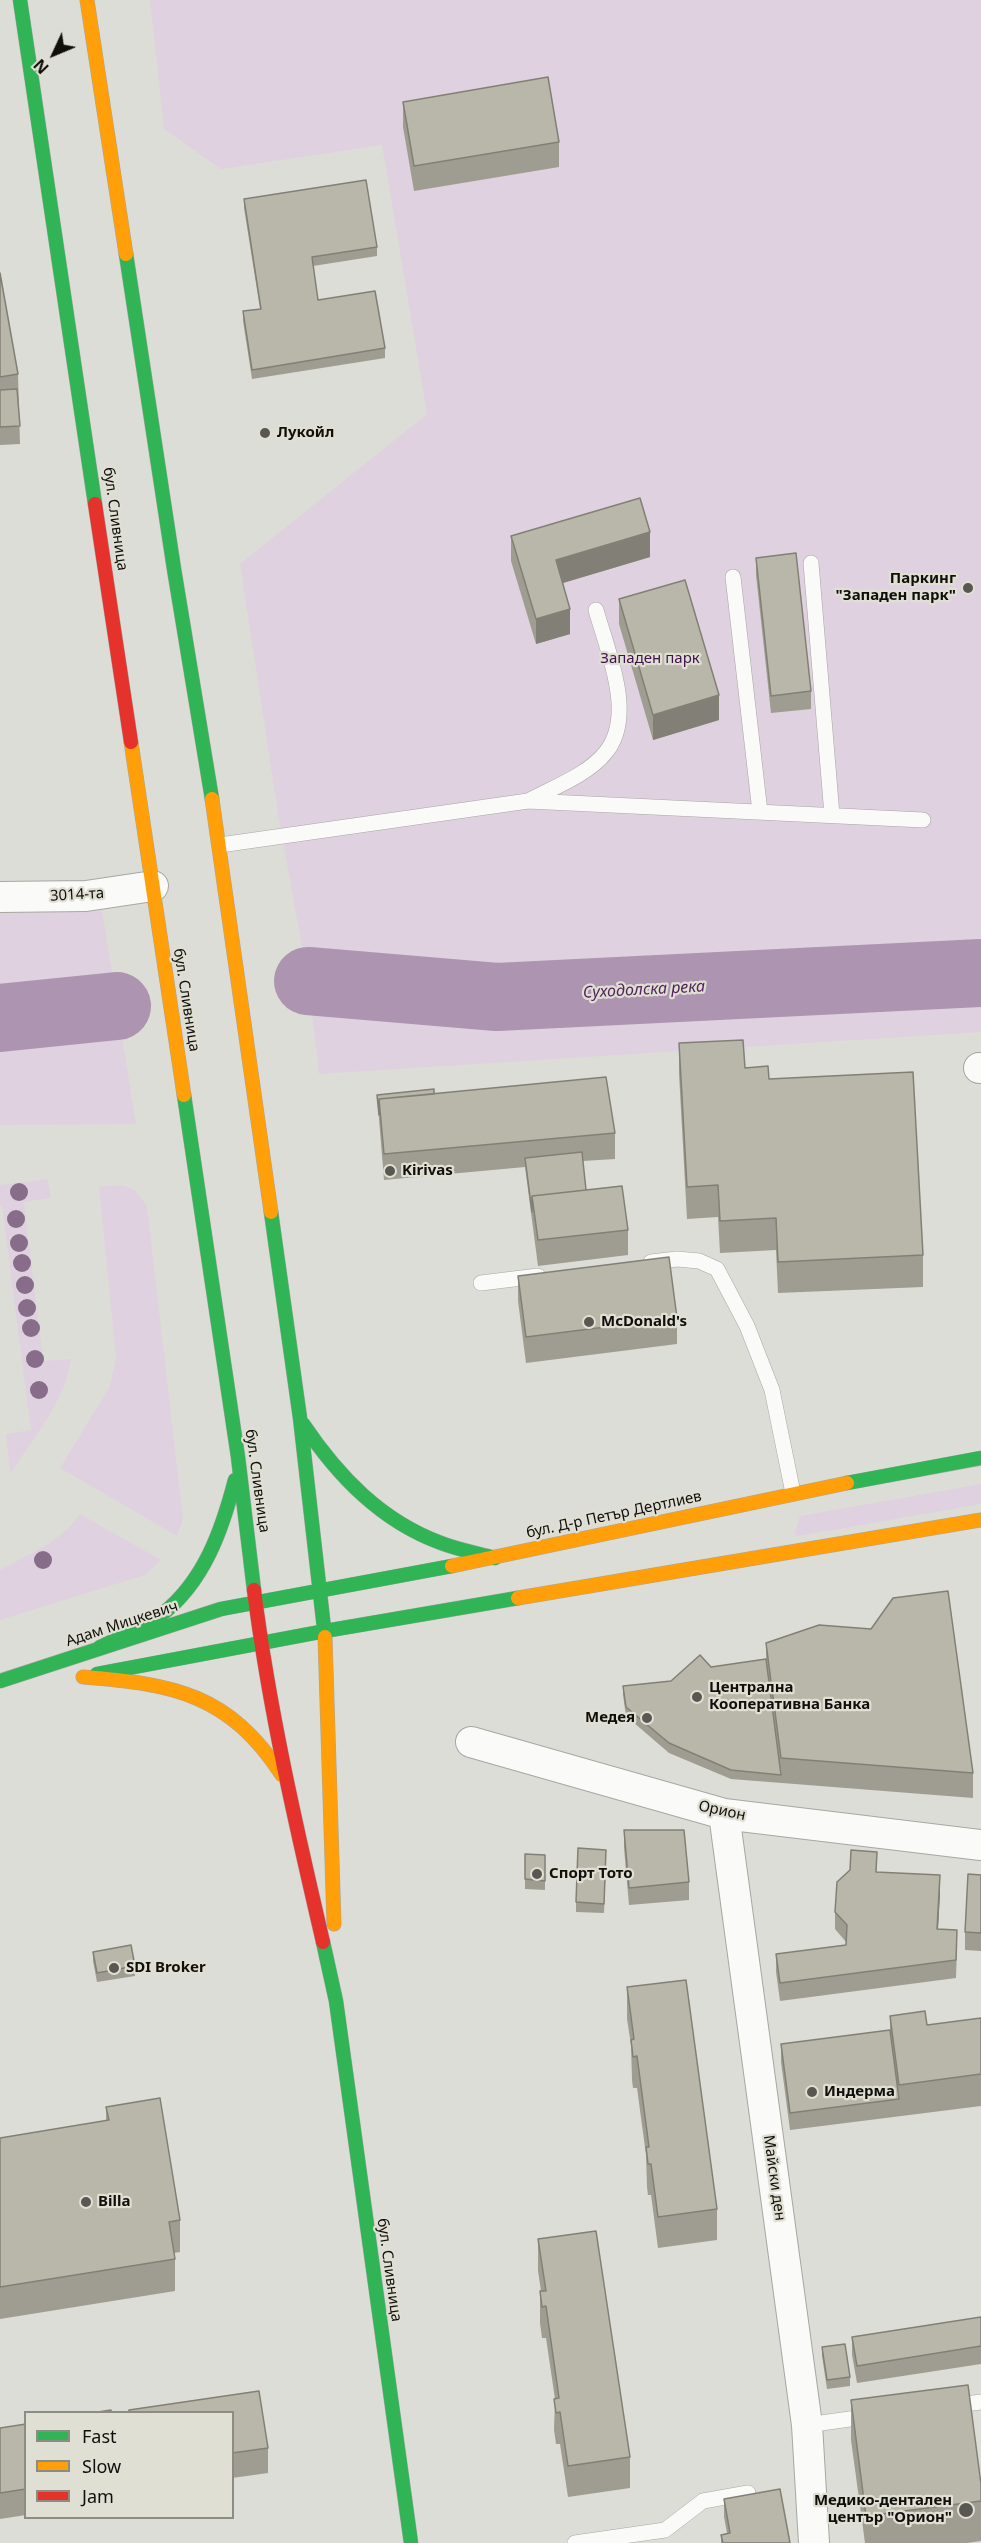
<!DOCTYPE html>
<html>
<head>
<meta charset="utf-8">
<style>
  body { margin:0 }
  #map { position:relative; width:981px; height:2543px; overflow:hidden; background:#ddddd7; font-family:"Noto Sans",sans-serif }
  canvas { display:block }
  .legend { position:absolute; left:24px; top:2411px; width:210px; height:108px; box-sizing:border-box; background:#e0dfd4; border:2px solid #8d8c84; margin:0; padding:8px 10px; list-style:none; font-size:18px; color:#100f0b }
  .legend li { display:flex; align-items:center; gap:12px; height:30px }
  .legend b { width:30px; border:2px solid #8d8c84 }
  .north { position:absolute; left:24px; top:24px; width:60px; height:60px; -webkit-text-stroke:4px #e0dfd4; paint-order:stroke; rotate:226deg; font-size:16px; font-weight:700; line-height:24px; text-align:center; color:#100f0b }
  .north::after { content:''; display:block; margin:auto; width:21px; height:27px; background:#100f0b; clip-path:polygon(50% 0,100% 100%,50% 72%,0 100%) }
</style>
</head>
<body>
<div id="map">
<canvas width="981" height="2543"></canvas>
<ul class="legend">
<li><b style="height:8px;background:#30b455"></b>Fast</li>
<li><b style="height:8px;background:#ff9f0a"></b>Slow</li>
<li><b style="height:8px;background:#e5322d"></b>Jam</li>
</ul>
<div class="north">N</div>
</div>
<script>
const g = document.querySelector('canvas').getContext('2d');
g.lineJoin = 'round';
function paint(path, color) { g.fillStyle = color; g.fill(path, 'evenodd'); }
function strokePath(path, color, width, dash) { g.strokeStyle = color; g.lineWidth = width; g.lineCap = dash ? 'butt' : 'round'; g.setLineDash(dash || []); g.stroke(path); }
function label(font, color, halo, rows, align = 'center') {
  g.font = font + ' "Noto Sans",sans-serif'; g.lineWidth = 4.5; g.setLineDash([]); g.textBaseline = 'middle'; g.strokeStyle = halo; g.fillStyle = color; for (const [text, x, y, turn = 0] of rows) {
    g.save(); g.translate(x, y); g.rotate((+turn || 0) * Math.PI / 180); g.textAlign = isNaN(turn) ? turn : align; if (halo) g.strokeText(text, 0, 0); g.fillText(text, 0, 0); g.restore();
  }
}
const green = new Path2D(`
  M 150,0 L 981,0 L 981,1032 L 319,1074 L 308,981 L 278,814 L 240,564 L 427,414 L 382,145 L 221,169 L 164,129 Z
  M 102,910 L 136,1124 L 0,1125 L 0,913 Z
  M 48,1179 L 51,1198 L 24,1202 L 43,1361 L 71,1359 C 65,1401 33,1439 10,1474 L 6,1434 L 31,1430 L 2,1206 L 0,1205 L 0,1185 Z
  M 122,1185 L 135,1190 L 147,1206 L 183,1519 L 177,1536 L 60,1468 L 110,1386 L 116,1357 L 99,1187 Z
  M 981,1484 L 981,1504 L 821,1532 L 797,1536 L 794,1534 L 800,1516 Z
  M 80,1514 L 161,1560 L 145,1575 L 0,1620 L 0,1570 C 29,1554 61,1542 80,1514 Z`);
const river = new Path2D(`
  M 308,981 L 497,997 L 981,973
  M 0,1018 L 117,1006`);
const lane = new Path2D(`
  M 811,563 L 832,815
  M 733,577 L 760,812
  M 528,801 C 554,787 588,775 606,752 C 636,715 607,650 596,610
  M 220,845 L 528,801 L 923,820
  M 651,1262 L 677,1259 L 699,1261 L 717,1269 L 747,1326 L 772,1390 L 793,1493
  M 481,1283 L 538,1276
  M 951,2406 L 981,2402
  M 807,2425 L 871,2416
  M 575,2543 L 665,2530 L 703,2501 L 748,2493`);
const street = new Path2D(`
  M 0,897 L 86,896 L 153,886
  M 979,1068 L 981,1068
  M 471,1742 L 724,1814 L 981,1845
  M 724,1814 L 807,2425 L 814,2543`);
const fast = new Path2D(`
  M 20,0 L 95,504
  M 126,254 L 174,569 L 212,799
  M 184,1095 L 238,1457 L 254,1590
  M 271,1212 L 300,1418 L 325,1637
  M 303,1424 C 338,1476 381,1521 441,1543 C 459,1550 477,1553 495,1558
  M 847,1483 L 981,1458
  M 100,1647 C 121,1637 143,1629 161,1615 C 204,1582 222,1530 235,1480
  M 97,1674 L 325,1631 L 518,1598
  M 0,1681 L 221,1609 L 452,1566
  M 323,1942 L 336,2001 L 411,2543`);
const slow = new Path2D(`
  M 87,0 L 126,254
  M 131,742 L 184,1095
  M 212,799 L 271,1212
  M 452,1566 L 847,1483
  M 518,1598 L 981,1520
  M 325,1637 L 334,1924
  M 83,1677 C 174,1684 229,1694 282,1775`);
const jam = new Path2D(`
  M 95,504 L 131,742
  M 254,1590 C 269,1709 296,1826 323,1942`);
const trees = [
  [19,1192],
  [16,1219],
  [19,1243],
  [22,1263],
  [25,1285],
  [27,1308],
  [31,1328],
  [35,1359],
  [39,1390],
  [43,1560]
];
const wall = new Path2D(`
  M 403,102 L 559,142 L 559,167 L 414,191 L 403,127 Z
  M 244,199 L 377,247 L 377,256 L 313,266 L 318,300 L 385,348 L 385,358 L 252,379 L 243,321 L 243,311 L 260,309 L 244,208 Z
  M 0,264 L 0,273 L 18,374 L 20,444 L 0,445 Z
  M 511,536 L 650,557 L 563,583 L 570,634 L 536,644 L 511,561 Z
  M 756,558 L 811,691 L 811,709 L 771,713 L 756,575 Z
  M 619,599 L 719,720 L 653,740 L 619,624 Z
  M 679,1043 L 745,1068 L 769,1079 L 923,1255 L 923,1287 L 778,1293 L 776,1250 L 720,1253 L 718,1217 L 687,1219 L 679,1074 Z
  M 377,1095 L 615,1133 L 615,1159 L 583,1161 L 586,1190 L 628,1230 L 628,1255 L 538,1266 L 525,1167 L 384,1180 Z
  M 518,1276 L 677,1318 L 677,1344 L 526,1363 L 518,1301 Z
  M 766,1643 L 973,1773 L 973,1798 L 731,1779 L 669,1753 L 626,1716 L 623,1695 L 623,1686 L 671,1681 L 711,1667 L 766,1659 Z
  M 624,1830 L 689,1882 L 689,1900 L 629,1905 L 624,1848 Z
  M 525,1854 L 545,1855 L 545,1890 L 525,1889 Z
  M 606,1859 L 604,1913 L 576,1912 L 576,1902 Z
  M 877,1872 L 940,1893 L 938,1929 L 957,1948 L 956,1978 L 780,2001 L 776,1972 L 776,1954 L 846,1945 L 846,1942 L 835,1929 L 835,1912 Z
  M 981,1875 L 981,1951 L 965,1950 L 965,1932 Z
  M 93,1952 L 135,1966 L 135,1976 L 97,1982 L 93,1961 Z
  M 627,1987 L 717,2209 L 717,2240 L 658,2248 L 651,2195 L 648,2195 L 647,2187 L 646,2155 L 637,2088 L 633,2088 L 632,2080 L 631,2045 L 627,2019 Z
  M 890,2016 L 927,2025 L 981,2018 L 981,2106 L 790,2130 L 781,2062 L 781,2044 L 890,2030 Z
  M 106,2107 L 180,2220 L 180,2252 L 174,2253 L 175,2259 L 175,2291 L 0,2319 L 0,2138 L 106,2121 Z
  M 538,2239 L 630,2457 L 630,2488 L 568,2497 L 560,2444 L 556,2444 L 554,2430 L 555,2399 L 546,2338 L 542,2338 L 540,2323 L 540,2291 L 541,2291 L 538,2271 Z
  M 981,2317 L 981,2364 L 857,2383 L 852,2355 L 852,2337 Z
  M 822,2347 L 850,2377 L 850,2386 L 827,2389 L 822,2356 Z
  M 851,2400 L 981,2501 L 981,2541 L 967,2543 L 865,2543 L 851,2440 Z
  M 232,2412 L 268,2448 L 268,2473 L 232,2478 Z
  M 26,2424 L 26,2515 L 0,2519 L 0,2428 Z
  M 724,2499 L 790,2543 L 721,2543 L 721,2535 L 727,2533 L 724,2517 Z`);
const shadedWall = new Path2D(`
  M 650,532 L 650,557 L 556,585 L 556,560 Z
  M 570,609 L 570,634 L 536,644 L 536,619 Z
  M 719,695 L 719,720 L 653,740 L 653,715 Z
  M 940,1875 L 940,1893 L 937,1947 L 937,1929 Z`);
const building = new Path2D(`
  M 548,77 L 559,142 L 414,166 L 403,102 Z
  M 366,180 L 377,247 L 312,257 L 318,300 L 375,291 L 385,348 L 252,370 L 243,311 L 261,309 L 244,199 Z
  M 0,273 L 18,374 L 0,377 Z
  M 17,389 L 20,426 L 0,427 L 0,390 Z
  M 640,498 L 650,532 L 556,560 L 570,609 L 536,619 L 511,536 Z
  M 796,553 L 811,691 L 771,696 L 756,558 Z
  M 685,580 L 719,695 L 653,715 L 619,599 Z
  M 743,1040 L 745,1068 L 768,1066 L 769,1079 L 913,1072 L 923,1255 L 778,1262 L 776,1218 L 720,1221 L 718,1185 L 687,1187 L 679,1043 Z
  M 606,1077 L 615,1133 L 384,1154 L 379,1099 Z
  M 434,1089 L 434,1094 L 379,1099 L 379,1115 L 377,1095 Z
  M 582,1152 L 586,1190 L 532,1196 L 532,1212 L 525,1158 Z
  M 622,1186 L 628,1230 L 538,1240 L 532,1196 Z
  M 669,1257 L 677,1318 L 526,1337 L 518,1276 Z
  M 948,1591 L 973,1773 L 781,1758 L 766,1643 L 819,1625 L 871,1629 L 893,1598 Z
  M 700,1655 L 711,1667 L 766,1659 L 781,1775 L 731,1770 L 669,1743 L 626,1707 L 623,1686 L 671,1681 Z
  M 624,1830 L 684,1830 L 689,1882 L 629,1888 Z
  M 578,1848 L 606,1850 L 604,1904 L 576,1902 Z
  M 851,1850 L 877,1852 L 876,1872 L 940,1875 L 937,1929 L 957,1930 L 956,1960 L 780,1983 L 776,1954 L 846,1945 L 847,1925 L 835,1912 L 837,1882 L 850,1870 Z
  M 525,1854 L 545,1855 L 545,1881 L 525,1879 Z
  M 968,1874 L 981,1875 L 981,1933 L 965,1932 Z
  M 131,1945 L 135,1966 L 97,1973 L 93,1952 Z
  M 686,1980 L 717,2209 L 658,2217 L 651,2164 L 648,2164 L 647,2155 L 646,2147 L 649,2147 L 637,2056 L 633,2057 L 632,2048 L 631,2040 L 634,2039 L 627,1987 Z
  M 925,2011 L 927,2025 L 981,2018 L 981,2074 L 899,2085 L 890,2016 Z
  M 890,2030 L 899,2099 L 790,2113 L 781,2044 Z
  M 160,2098 L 180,2220 L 169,2222 L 175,2259 L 0,2287 L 0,2138 L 109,2120 L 106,2107 Z
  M 596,2231 L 630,2457 L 568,2466 L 560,2412 L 556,2413 L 554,2399 L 559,2398 L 546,2306 L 542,2307 L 540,2291 L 546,2291 L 538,2239 Z
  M 981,2317 L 981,2346 L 857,2366 L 852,2337 Z
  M 845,2344 L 850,2377 L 827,2380 L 822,2347 Z
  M 968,2385 L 981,2484 L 981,2501 L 866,2516 L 851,2400 Z
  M 259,2391 L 268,2448 L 232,2453 L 232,2412 L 129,2412 L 129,2410 Z
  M 111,2410 L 111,2412 L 98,2412 Z
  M 26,2424 L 26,2489 L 0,2493 L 0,2428 Z
  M 780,2489 L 790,2543 L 723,2543 L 721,2535 L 730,2533 L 724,2499 Z`);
const markers = [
  [265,433,6,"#585752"],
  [968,588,6,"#585752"],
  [390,1171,6,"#585752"],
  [589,1322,6,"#585752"],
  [697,1697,6,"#585752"],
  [647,1718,6,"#585752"],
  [537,1874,6,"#585752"],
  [114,1968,6,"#585752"],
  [812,2092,6,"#585752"],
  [86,2202,6,"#585752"],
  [966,2510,8,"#585752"]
];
const poiNames = [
  ["Лукойл",277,433],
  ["Паркинг",956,579,"right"],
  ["\"Западен парк\"",956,596,"right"],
  ["Kirivas",402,1171],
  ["McDonald's",601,1322],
  ["Централна",709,1688],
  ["Кооперативна Банка",709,1705],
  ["Медея",635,1718,"right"],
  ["Спорт Тото",549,1874],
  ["SDI Broker",126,1968],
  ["Индерма",824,2092],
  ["Billa",98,2202],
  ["Медико-дентален",952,2501,"right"],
  ["център \"Орион\"",952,2518,"right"]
];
const streetNames = [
  ["бул. Сливница",115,519,82],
  ["3014-та",77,895,-3],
  ["бул. Сливница",186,1000,81],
  ["бул. Сливница",257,1481,82],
  ["бул. Д-р Петър Дертлиев",614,1515,-12],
  ["Адам Мицкевич",122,1624,-18],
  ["Орион",722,1811,12],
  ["Майски ден",774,2178,82],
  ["бул. Сливница",389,2270,82]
];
const parkNames = [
  ["Западен парк",650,659]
];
const waterNames = [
  ["Суходолска река",644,990,-3]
];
paint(green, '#dfd1df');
strokePath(river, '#ad94b0', 68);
strokePath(lane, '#a7a7a3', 16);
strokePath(street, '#a7a7a3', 32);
strokePath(fast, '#a7a7a3', 15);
strokePath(slow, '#a7a7a3', 15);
strokePath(jam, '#a7a7a3', 15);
strokePath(lane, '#fafaf9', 15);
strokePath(street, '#fafaf9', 30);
strokePath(fast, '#30b455', 14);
strokePath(slow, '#ff9f0a', 14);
strokePath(jam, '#e5322d', 14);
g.fillStyle = '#876d89';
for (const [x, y] of trees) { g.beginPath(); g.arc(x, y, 9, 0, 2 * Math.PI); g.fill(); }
paint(wall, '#9f9d91');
paint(shadedWall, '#828076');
paint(building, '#b9b7a9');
strokePath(building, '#828076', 1.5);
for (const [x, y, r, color] of markers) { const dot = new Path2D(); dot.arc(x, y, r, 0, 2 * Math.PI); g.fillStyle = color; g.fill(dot); strokePath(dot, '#e0dfd4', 2); }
label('bold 15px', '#100f0b', '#e0dfd4', poiNames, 'left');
label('15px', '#100f0b', '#e0dfd4', streetNames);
label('15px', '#411249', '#e0dfd4', parkNames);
label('italic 16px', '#52235a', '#e0dfd4', waterNames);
</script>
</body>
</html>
